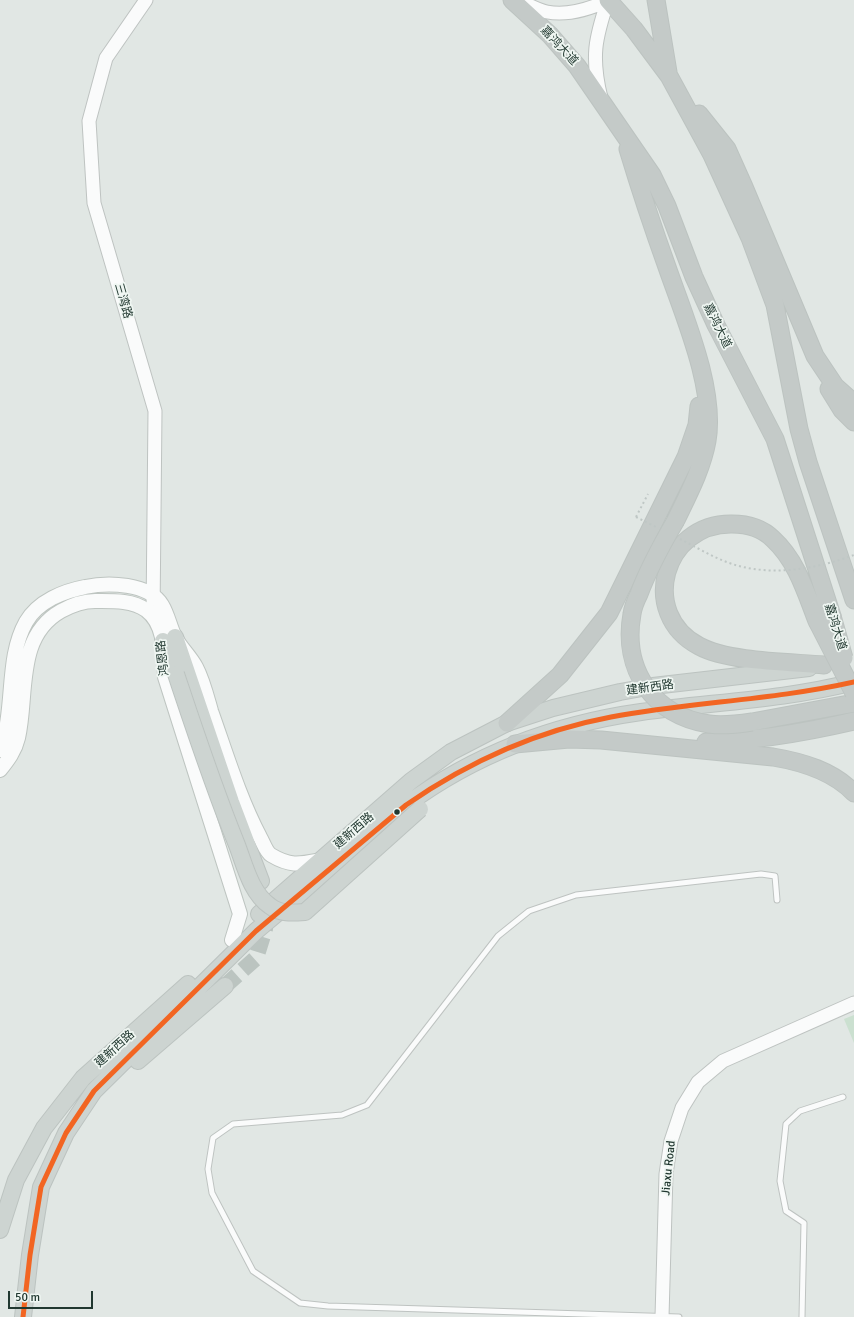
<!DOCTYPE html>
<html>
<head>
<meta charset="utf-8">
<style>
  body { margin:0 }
  #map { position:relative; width:854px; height:1317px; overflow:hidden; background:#e1e7e4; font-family:Signika,sans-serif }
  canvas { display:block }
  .scale { position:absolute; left:8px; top:1291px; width:85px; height:18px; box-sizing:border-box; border:2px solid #213830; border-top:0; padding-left:5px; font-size:12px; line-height:14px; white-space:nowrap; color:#213830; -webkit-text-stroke:3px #eff6f2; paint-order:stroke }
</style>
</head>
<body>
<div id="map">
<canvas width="854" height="1317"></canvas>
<div class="scale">50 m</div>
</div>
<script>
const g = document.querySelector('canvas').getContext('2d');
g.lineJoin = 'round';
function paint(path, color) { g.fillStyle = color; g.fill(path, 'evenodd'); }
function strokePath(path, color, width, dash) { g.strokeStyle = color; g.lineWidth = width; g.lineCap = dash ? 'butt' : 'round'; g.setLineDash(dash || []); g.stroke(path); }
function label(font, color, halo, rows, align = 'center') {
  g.font = font + ' Signika,"Noto Sans SC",sans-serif'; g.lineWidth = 3.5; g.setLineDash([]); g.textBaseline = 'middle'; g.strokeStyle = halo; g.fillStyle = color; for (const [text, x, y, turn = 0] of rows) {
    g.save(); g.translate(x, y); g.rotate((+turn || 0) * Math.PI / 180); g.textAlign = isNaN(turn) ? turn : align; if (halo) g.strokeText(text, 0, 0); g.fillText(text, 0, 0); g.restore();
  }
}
const green = new Path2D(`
  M 854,1015 L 854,1043 L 844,1019 Z`);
const primaryTunnel = new Path2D(`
  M 225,986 L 256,958 L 265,929 L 264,914`);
const path = new Path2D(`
  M 636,517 L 648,494`);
const service = new Path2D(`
  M 679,1317 L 328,1306 L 300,1303 L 253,1271 L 212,1193 L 208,1169 L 213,1138 L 233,1124 L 342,1115 L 367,1105 L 498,936 L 529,911 L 576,895 L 761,874 L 775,876 L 777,900
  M 802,1317 L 804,1223 L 786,1211 L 780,1181 L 786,1124 L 800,1111 L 843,1097`);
const tertiary = new Path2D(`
  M 146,0 L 106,58 L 89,121 L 94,203 L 155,411 L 153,616
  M 518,0 C 527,4 537,10 547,12 C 568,16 590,9 609,0
  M 601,98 C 591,57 595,39 608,0
  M 662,1317 L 666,1174 L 671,1141 L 682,1108 L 698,1082 L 723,1061 L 854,1003`);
const secondary = new Path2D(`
  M 0,750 C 16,709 5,659 26,622 C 38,601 64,591 85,587 C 108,582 149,583 162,605 C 168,615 170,627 175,637 C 181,648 190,656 196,667 C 203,680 207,697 211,711 C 226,753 239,797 260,837 C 263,842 266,852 271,855 C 291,867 300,864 321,860
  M 0,770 C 8,760 15,751 18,738 C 28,695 15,637 61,611 C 72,605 83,601 95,601 C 112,601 132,600 146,610 C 166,625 164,654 165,677 L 240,914 L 232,940`);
const primary = new Path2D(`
  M 175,637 L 231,802 L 261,881
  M 163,641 L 176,674
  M 259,914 L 411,781 L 451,752 L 507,723 L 553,708 L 620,692 L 653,686 L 809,668
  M 138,1061 L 225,986
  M 0,1230 L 16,1180 L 44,1128 L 83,1078 L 188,984
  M 23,1317 L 30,1255 L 41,1187 L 66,1133 L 94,1091 L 256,931 L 406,805 C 475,754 556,724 641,712 C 712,702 784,700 854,682`);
const trunk = new Path2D(`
  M 512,0 L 550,35 L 577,66 L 652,175 L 667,206 L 694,277 L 716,325 L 775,439 L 832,616
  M 608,0 L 634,29 L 669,76 L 712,155 L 750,238 L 775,305 L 799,429 L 808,462 L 854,600
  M 656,0 L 668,72
  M 699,114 L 727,149 L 744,187 L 815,356 L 835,386 L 854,403
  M 628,149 C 640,189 653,228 667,267 C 684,316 716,389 707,441 C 702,469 688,495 676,520
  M 829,389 L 842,410 L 854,422
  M 817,621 C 806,593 797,561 773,539 C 762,528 747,524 732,524 C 663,523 638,614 699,646 C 728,662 790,662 824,665
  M 752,722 L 854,703
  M 507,723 L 560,675 L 609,613 L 686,457 L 697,425 L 699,406
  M 706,742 C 754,741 807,732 854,721
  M 515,744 L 569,739 L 601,740 L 773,757 C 803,762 833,771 854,793`);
const pathBridge = new Path2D(`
  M 636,517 L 656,527
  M 680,539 C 694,546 709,555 724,561 C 766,578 813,570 854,555`);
const primaryBridge = new Path2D(`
  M 176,674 C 195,731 214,789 237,845 C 245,866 251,893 270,906 C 280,914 292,913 305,912 L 420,809`);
const trunkBridge = new Path2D(`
  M 676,520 C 662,544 649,567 639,594 C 636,600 633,607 632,614 C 622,669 653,716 709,724 C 724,726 738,724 752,722
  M 832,616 L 844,658
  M 817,621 L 854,693`);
const bus1 = new Path2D(`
  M 23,1317 L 30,1255 L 41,1187 L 66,1133 L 94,1091 L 256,931 L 406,805 C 468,762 536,731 611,717 C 692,702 774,700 854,682`);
const markers = [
  [397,812,3.5,"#213830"]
];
const streetNames = [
  ["嘉鸿大道",559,46,47],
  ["三湾路",123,301,74],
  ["嘉鸿大道",717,326,64],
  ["嘉鸿大道",835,627,73],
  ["鸿恩路",163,658,-96],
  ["建新西路",650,688,-8],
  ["建新西路",354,831,-41],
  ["建新西路",115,1049,-42],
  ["Jiaxu Road",669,1168,-84]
];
paint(green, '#cbe0d0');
strokePath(primaryTunnel, '#bbc4c0', 16, [16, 8]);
strokePath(service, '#bec3c1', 7);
strokePath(tertiary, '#bec3c1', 15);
strokePath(secondary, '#bec5c1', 16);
strokePath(primary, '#bcc3c0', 18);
strokePath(trunk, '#bcc3c0', 19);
strokePath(path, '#bfc7c5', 2, [2, 3]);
strokePath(service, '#fafbfb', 5);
strokePath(tertiary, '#fafbfb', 13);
strokePath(secondary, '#fafbfb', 14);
strokePath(primary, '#cdd4d1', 16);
strokePath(trunk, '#c4cac8', 17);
strokePath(primaryBridge, '#bcc3c0', 18, []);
strokePath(trunkBridge, '#bcc3c0', 19, []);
strokePath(pathBridge, '#bfc7c5', 2, [2, 3]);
strokePath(primaryBridge, '#cdd4d1', 16);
strokePath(trunkBridge, '#c4cac8', 17);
strokePath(bus1, '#f26522', 5);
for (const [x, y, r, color] of markers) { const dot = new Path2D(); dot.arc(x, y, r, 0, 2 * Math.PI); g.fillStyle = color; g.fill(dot); strokePath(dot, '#eff6f2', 1.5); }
label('12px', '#213830', '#eff6f2', streetNames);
</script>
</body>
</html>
